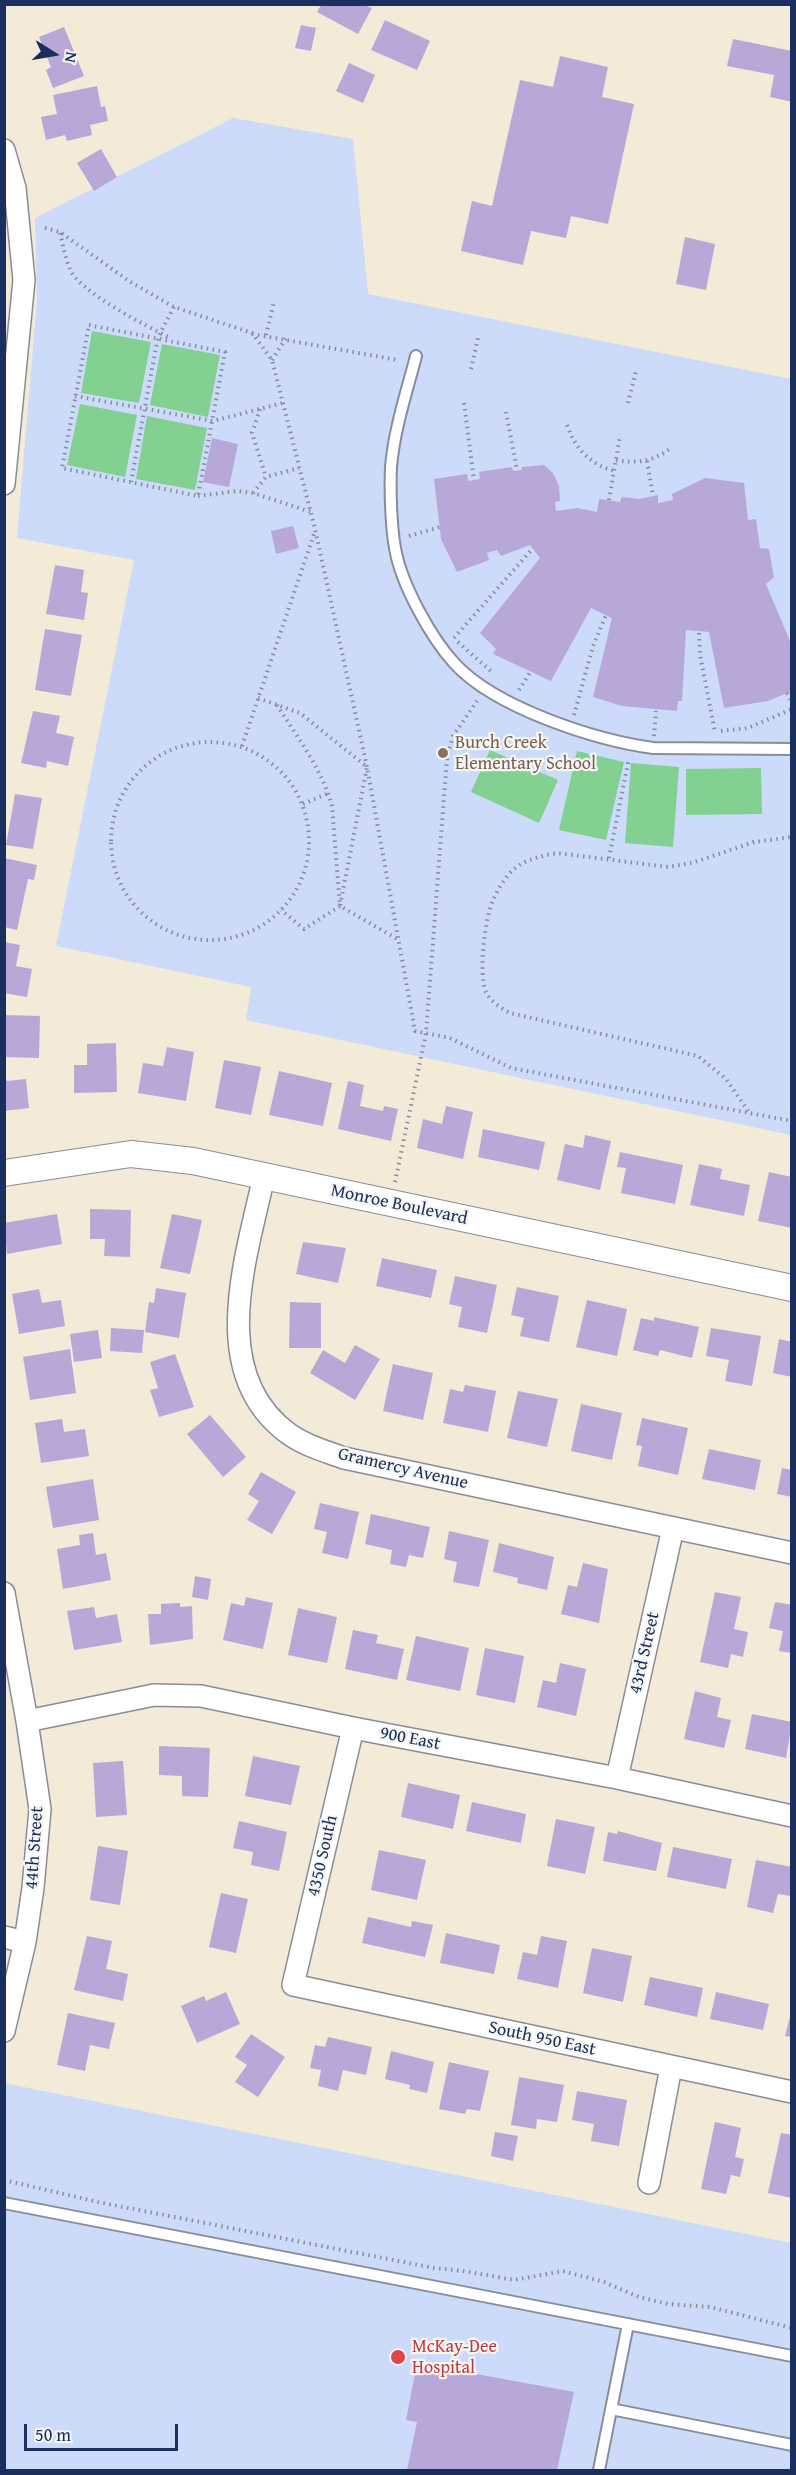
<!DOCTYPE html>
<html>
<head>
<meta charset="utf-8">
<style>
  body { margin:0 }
  #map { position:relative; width:796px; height:2475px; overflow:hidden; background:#f4ead8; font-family:"Gentium Book Plus",serif }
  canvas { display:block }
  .frame { position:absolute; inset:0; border:6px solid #1b2f5e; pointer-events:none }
  .north { position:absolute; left:24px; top:24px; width:60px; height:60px; -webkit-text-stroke:4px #f6f6f2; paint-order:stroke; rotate:101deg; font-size:16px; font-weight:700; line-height:24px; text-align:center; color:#1b2f5e }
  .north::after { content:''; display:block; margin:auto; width:21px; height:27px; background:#1b2f5e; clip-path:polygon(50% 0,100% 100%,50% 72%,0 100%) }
  .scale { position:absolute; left:24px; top:2424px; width:154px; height:27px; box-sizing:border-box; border:3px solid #1b2f5e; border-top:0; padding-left:8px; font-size:18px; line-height:21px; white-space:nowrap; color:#1b2f5e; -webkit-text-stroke:4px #f6f6f2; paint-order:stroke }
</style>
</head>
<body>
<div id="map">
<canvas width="796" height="2475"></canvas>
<div class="frame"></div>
<div class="north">N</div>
<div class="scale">50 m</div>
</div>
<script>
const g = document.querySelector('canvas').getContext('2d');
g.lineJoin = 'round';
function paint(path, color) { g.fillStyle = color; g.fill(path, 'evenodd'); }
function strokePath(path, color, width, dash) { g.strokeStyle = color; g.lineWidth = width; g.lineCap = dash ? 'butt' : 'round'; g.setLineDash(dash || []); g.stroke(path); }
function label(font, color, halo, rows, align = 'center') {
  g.font = font + ' "Gentium Book Plus",serif'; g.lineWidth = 4.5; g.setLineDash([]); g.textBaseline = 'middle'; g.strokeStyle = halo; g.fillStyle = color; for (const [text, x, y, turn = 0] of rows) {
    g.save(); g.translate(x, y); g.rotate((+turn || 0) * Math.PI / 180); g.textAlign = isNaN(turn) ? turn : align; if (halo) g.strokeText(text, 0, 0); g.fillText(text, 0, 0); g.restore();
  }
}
const built = new Path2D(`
  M 233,118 L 353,139 L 368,294 L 791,379 L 791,1135 L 246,1020 L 251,987 L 56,946 L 134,560 L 17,538 L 37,300 L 35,218 Z
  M 4,2083 L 791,2243 L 791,2470 L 5,2470 Z`);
const green = new Path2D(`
  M 92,331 L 151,342 L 139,403 L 81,393 Z
  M 162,344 L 220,355 L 208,417 L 150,405 Z
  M 80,404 L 137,415 L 125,477 L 67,465 Z
  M 147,416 L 207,428 L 195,490 L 136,479 Z
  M 490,750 L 558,780 L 539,823 L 471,792 Z
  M 577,751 L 624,762 L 606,840 L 559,830 Z
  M 631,763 L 679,767 L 673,847 L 625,843 Z
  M 761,768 L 762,814 L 686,815 L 686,769 Z`);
const building = new Path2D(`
  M 321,5 L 365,5 L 372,8 L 358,34 L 317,12 Z
  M 385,20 L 430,41 L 417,70 L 371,50 Z
  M 301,25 L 316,28 L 311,51 L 295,48 Z
  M 64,27 L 84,76 L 53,88 L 46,70 L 51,67 L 39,37 Z
  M 733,39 L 792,51 L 792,102 L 770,97 L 774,75 L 727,66 Z
  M 560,56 L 608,67 L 602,97 L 634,104 L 608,224 L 571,216 L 566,238 L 531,231 L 523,265 L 461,251 L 472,201 L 492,206 L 520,80 L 553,87 Z
  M 349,63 L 375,75 L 363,103 L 336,91 Z
  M 97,86 L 101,107 L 105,106 L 108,121 L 90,125 L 92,135 L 67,141 L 65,135 L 46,140 L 41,117 L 57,114 L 53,95 Z
  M 101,149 L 117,177 L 94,191 L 77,163 Z
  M 685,237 L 715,244 L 706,290 L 676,284 Z
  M 212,438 L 238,444 L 229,487 L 203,482 Z
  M 544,465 L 553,473 L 559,486 L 560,501 L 555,502 L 556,511 L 577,508 L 597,512 L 599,499 L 620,502 L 622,497 L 639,499 L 658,495 L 658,503 L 673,500 L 672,494 L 705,478 L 744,483 L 748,520 L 756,519 L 760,548 L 769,549 L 774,577 L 766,584 L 792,646 L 792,691 L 768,701 L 724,708 L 709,632 L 686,630 L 682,701 L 678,701 L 677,711 L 622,706 L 593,697 L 612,618 L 591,608 L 551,681 L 493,654 L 496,649 L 480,633 L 540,558 L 530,545 L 501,556 L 497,550 L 487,553 L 489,560 L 457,572 L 441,539 L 434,479 L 467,474 L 468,481 L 480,479 L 479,472 L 512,467 L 513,471 L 522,470 L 522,467 Z
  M 293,526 L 299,548 L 276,554 L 271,531 Z
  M 55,565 L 84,570 L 81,592 L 88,593 L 84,620 L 46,614 Z
  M 45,629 L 82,635 L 71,696 L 35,690 Z
  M 33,711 L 60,716 L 56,733 L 74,737 L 68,766 L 47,761 L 46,768 L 21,763 Z
  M 15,794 L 42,798 L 33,849 L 6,845 Z
  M 4,858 L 37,865 L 34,880 L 28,879 L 17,930 L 4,927 Z
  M 4,942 L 20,945 L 16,966 L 32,969 L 27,997 L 4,993 Z
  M 4,1015 L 40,1016 L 39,1058 L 4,1057 Z
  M 116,1043 L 117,1092 L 74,1093 L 74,1065 L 87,1065 L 87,1044 Z
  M 167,1047 L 194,1052 L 186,1101 L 138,1093 L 143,1063 L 163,1066 Z
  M 224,1060 L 261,1067 L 251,1115 L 215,1108 Z
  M 279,1071 L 332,1083 L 323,1126 L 269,1115 Z
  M 4,1075 L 7,1081 L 26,1079 L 29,1108 L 4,1111 Z
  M 348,1081 L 364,1085 L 360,1106 L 383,1111 L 384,1106 L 398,1109 L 391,1141 L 338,1129 Z
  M 446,1106 L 473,1112 L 463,1159 L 417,1148 L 423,1119 L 442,1124 Z
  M 483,1129 L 545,1142 L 539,1170 L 478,1157 Z
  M 585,1135 L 611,1141 L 600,1190 L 557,1180 L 565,1144 L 583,1148 Z
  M 620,1152 L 683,1165 L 675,1204 L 621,1193 L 626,1168 L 617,1167 Z
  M 699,1164 L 722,1169 L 720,1179 L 750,1185 L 744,1216 L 690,1205 Z
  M 769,1172 L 792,1177 L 792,1228 L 758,1221 Z
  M 90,1209 L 131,1210 L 130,1257 L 104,1256 L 105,1239 L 90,1239 Z
  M 57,1214 L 62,1244 L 7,1254 L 4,1223 Z
  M 172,1214 L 202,1220 L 190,1274 L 160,1268 Z
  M 303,1242 L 346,1248 L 338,1283 L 296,1274 Z
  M 382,1258 L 437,1270 L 431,1298 L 376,1286 Z
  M 455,1276 L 497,1285 L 487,1333 L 458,1327 L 462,1307 L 449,1304 Z
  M 517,1287 L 559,1296 L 549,1342 L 520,1336 L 524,1318 L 511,1315 Z
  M 156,1288 L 186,1293 L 179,1338 L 145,1332 L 149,1302 L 154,1303 Z
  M 39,1289 L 42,1303 L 61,1300 L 65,1326 L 19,1334 L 12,1294 Z
  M 587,1300 L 627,1309 L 617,1356 L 576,1347 Z
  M 290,1302 L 321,1303 L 321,1348 L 289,1348 Z
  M 654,1317 L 699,1327 L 692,1358 L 660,1350 L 658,1356 L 633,1350 L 641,1318 L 654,1321 Z
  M 111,1328 L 144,1330 L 142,1353 L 110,1351 Z
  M 711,1328 L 761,1336 L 752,1386 L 725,1381 L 729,1360 L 706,1356 Z
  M 98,1330 L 102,1358 L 74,1362 L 70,1334 Z
  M 779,1339 L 792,1342 L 792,1377 L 773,1373 Z
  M 355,1345 L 380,1359 L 355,1400 L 310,1373 L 323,1350 L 345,1363 Z
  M 70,1349 L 76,1393 L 30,1400 L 23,1357 Z
  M 175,1354 L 194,1407 L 159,1417 L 150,1390 L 158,1388 L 150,1362 Z
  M 393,1364 L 433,1373 L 423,1420 L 383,1411 Z
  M 465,1385 L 496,1391 L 488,1432 L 443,1423 L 450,1389 L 463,1392 Z
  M 518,1391 L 558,1399 L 547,1447 L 507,1438 Z
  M 581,1404 L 622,1413 L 612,1460 L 571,1451 Z
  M 210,1415 L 246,1457 L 223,1477 L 187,1434 Z
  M 642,1418 L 688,1428 L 678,1475 L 638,1466 L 642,1446 L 636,1445 Z
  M 62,1419 L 64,1432 L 85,1429 L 89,1456 L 41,1463 L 35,1423 Z
  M 709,1449 L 761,1460 L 755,1490 L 702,1479 Z
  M 782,1468 L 792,1470 L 792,1497 L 777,1494 Z
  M 261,1472 L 296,1492 L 272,1534 L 247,1520 L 259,1501 L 248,1494 Z
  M 93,1479 L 99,1520 L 53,1528 L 46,1487 Z
  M 320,1503 L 359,1512 L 348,1559 L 322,1553 L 327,1532 L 314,1529 Z
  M 371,1514 L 430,1527 L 423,1558 L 409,1555 L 406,1567 L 390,1564 L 392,1550 L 365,1544 Z
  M 449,1531 L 489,1540 L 479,1587 L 453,1582 L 457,1562 L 444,1559 Z
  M 93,1533 L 96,1555 L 106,1553 L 111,1580 L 63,1589 L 57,1549 L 80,1545 L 79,1535 Z
  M 499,1543 L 554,1557 L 547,1590 L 517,1583 L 518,1578 L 493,1572 Z
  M 583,1563 L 608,1569 L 599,1623 L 561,1614 L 568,1585 L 577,1587 Z
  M 195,1576 L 211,1579 L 208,1600 L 192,1597 Z
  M 715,1592 L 741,1597 L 734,1629 L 748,1632 L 743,1657 L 731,1654 L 728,1668 L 700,1662 Z
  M 246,1597 L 273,1603 L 263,1649 L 223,1640 L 231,1603 L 244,1606 Z
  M 775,1602 L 792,1605 L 792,1653 L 779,1651 L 783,1631 L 769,1628 Z
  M 180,1603 L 180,1607 L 192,1606 L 193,1639 L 150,1645 L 148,1614 L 161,1614 L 161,1604 Z
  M 94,1607 L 96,1618 L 117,1614 L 122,1642 L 74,1650 L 67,1611 Z
  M 298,1608 L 337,1617 L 327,1663 L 288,1655 Z
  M 353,1630 L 378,1635 L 376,1643 L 404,1649 L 397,1680 L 345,1669 Z
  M 416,1636 L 469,1648 L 460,1691 L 406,1680 Z
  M 485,1648 L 524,1656 L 515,1703 L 476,1695 Z
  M 560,1663 L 586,1669 L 576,1716 L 537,1707 L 543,1680 L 556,1683 Z
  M 695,1691 L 721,1698 L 717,1717 L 731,1720 L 724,1748 L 684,1739 Z
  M 752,1714 L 792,1722 L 786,1758 L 745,1749 Z
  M 159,1746 L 210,1748 L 208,1797 L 182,1796 L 182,1776 L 159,1775 Z
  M 253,1756 L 300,1766 L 291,1805 L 245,1796 Z
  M 123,1761 L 127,1815 L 96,1817 L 93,1763 Z
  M 408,1783 L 460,1795 L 453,1829 L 401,1817 Z
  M 472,1802 L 526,1814 L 521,1843 L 466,1831 Z
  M 556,1819 L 595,1827 L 585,1874 L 547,1866 Z
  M 239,1821 L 287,1832 L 279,1871 L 251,1865 L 253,1852 L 233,1848 Z
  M 618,1831 L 662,1843 L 656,1871 L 603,1861 L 608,1832 L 617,1834 Z
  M 98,1846 L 128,1851 L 120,1905 L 90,1900 Z
  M 673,1847 L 732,1859 L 726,1889 L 667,1877 Z
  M 379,1850 L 426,1860 L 417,1900 L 371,1890 Z
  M 756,1860 L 792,1867 L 791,1896 L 778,1894 L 773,1913 L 747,1907 Z
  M 221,1893 L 248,1899 L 236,1953 L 209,1947 Z
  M 368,1917 L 411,1927 L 412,1921 L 433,1925 L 425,1957 L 362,1943 Z
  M 446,1933 L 500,1945 L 494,1974 L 440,1963 Z
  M 87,1936 L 112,1941 L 106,1969 L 128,1974 L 123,2001 L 74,1990 Z
  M 541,1936 L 567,1941 L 558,1988 L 517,1979 L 523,1952 L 537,1955 Z
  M 592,1948 L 632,1956 L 623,2002 L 583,1993 Z
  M 650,1977 L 703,1988 L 697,2017 L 644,2005 Z
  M 226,1992 L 240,2024 L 197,2043 L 181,2006 L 204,1996 L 206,2001 Z
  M 716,1992 L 769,2004 L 763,2030 L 710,2019 Z
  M 792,2009 L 792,2037 L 785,2036 Z
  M 68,2013 L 115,2023 L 109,2049 L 90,2045 L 85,2071 L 57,2065 Z
  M 251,2034 L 285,2057 L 258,2097 L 235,2082 L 247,2065 L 235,2057 Z
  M 328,2037 L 372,2047 L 366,2075 L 343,2070 L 338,2091 L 318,2086 L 321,2070 L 310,2068 L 315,2045 L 325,2047 Z
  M 391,2051 L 434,2062 L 427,2093 L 409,2089 L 410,2085 L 385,2079 Z
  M 449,2062 L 489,2071 L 480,2111 L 467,2109 L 465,2114 L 439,2109 Z
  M 519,2077 L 564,2085 L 557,2122 L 537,2119 L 536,2129 L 511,2125 Z
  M 577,2091 L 627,2100 L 619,2146 L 591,2141 L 594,2124 L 572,2120 Z
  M 715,2122 L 741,2128 L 735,2157 L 744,2159 L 740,2177 L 731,2175 L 726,2194 L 701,2189 Z
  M 495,2132 L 518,2136 L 513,2161 L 491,2156 Z
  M 781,2133 L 792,2135 L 792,2198 L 768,2193 Z
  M 417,2363 L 574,2392 L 557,2470 L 407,2470 L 417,2422 L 406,2420 Z`);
const path = new Path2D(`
  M 45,228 L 60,232 L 129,281 L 174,307 L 252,333 L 272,360 L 315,529 L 367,767 L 415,1031 L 450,1038 L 511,1068 L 792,1121
  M 60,233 C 63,245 65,258 70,269 C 79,292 147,326 170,338
  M 89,325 L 225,352 L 198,496 L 62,468 Z
  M 252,334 L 398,360
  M 266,335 L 274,302
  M 272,360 L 286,338
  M 471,369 L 478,338
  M 75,396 L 213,421 L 283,403
  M 464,403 L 474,480
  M 628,403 L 636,371
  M 260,409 L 252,433 L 266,477
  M 506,412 L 517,470
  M 567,425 C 575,448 589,464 614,471
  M 616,460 C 637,464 655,461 672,447
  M 647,461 L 653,496
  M 131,482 L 158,337 L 174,307
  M 253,493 L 266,477 L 299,468
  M 198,496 L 237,491 L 253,493 L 311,512
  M 609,500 L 620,436
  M 409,536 L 440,527
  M 699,633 L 700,655 L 715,732
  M 454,638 L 533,548
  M 458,642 L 493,673
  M 519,690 L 531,671
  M 787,693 L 792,703
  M 258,698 L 300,713 L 367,767 L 340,906 L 399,940
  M 277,705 C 297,737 322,769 332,806 L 340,906 L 304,929 L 281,910
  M 574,715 L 593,646 L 606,615
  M 721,731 L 748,728 L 792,709
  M 654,736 L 656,711
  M111 841a99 99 0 1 1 198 0a99 99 0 1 1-198 0Z
  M 242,746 L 315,531
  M 303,804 L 329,793
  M 609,858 L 629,758
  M 748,1111 L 726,1079 L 698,1056 L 510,1013 C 501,1008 491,1002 486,992 C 478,974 485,918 493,900 C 498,889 505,877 514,869 C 526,859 542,856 557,853 L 668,867 L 692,863 L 754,842 L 792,837
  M 395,1182 L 426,1033 L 447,758 L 453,736 L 477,701
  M 4,2180 L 98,2202 L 434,2268 L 464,2271 L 514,2280 L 563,2271 L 604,2282 L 639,2297 L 668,2304 L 710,2307 L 792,2328`);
const service = new Path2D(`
  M 416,356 C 407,391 394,430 391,467 C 390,490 391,526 395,548 C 401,584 431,638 455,664 C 496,708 595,740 653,748 L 792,749
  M 4,2203 L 792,2356
  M 611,2409 L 792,2445
  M 599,2470 L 628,2324`);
const minor = new Path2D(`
  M 4,150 L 15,188 L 24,280 L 4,484
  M 264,1176 C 246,1259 206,1374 289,1434 C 306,1446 325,1451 344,1458 L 792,1553
  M 4,1593 L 27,1721 L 40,1809 L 33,1888 L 25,1942 L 4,2031
  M 27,1721 L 154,1695 L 201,1696 L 353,1728 L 617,1778 L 792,1816
  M 353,1728 L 293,1985 L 792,2092
  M 617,1778 L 673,1528
  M 4,1937 L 25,1942
  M 649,2183 L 671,2067`);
const tertiary = new Path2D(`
  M 4,1173 L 131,1154 L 193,1161 L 792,1288`);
const markers = [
  [443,753,6,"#8d6e63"],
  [398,2357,8,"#e0444e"]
];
const educationNames = [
  ["Burch Creek",455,743],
  ["Elementary School",455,764]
];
const streetNames = [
  ["Monroe Boulevard",399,1205,12],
  ["Gramercy Avenue",403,1469,13],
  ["43rd Street",645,1653,-77],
  ["900 East",410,1739,11],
  ["44th Street",35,1848,-86],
  ["4350 South",323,1856,-77],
  ["South 950 East",542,2039,12]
];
const healthNames = [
  ["McKay-Dee",412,2347],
  ["Hospital",412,2368]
];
paint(built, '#cbdbf9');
paint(green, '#82d190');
paint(building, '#b8a8d8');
strokePath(service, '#888c9b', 14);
strokePath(minor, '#888c9b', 24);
strokePath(tertiary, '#888c9b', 28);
strokePath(path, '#888c9b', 4, [1.5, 4.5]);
strokePath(service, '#fff', 10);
strokePath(minor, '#fff', 21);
strokePath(tertiary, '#fff', 26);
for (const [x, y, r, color] of markers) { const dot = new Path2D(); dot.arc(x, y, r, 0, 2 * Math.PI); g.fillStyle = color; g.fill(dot); strokePath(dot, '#f6f6f2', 2); }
label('18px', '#785e54', '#f6f6f2', educationNames, 'left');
label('18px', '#1b2f5e', '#f6f6f2', streetNames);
label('18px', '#be3a42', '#f6f6f2', healthNames, 'left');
</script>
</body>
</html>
